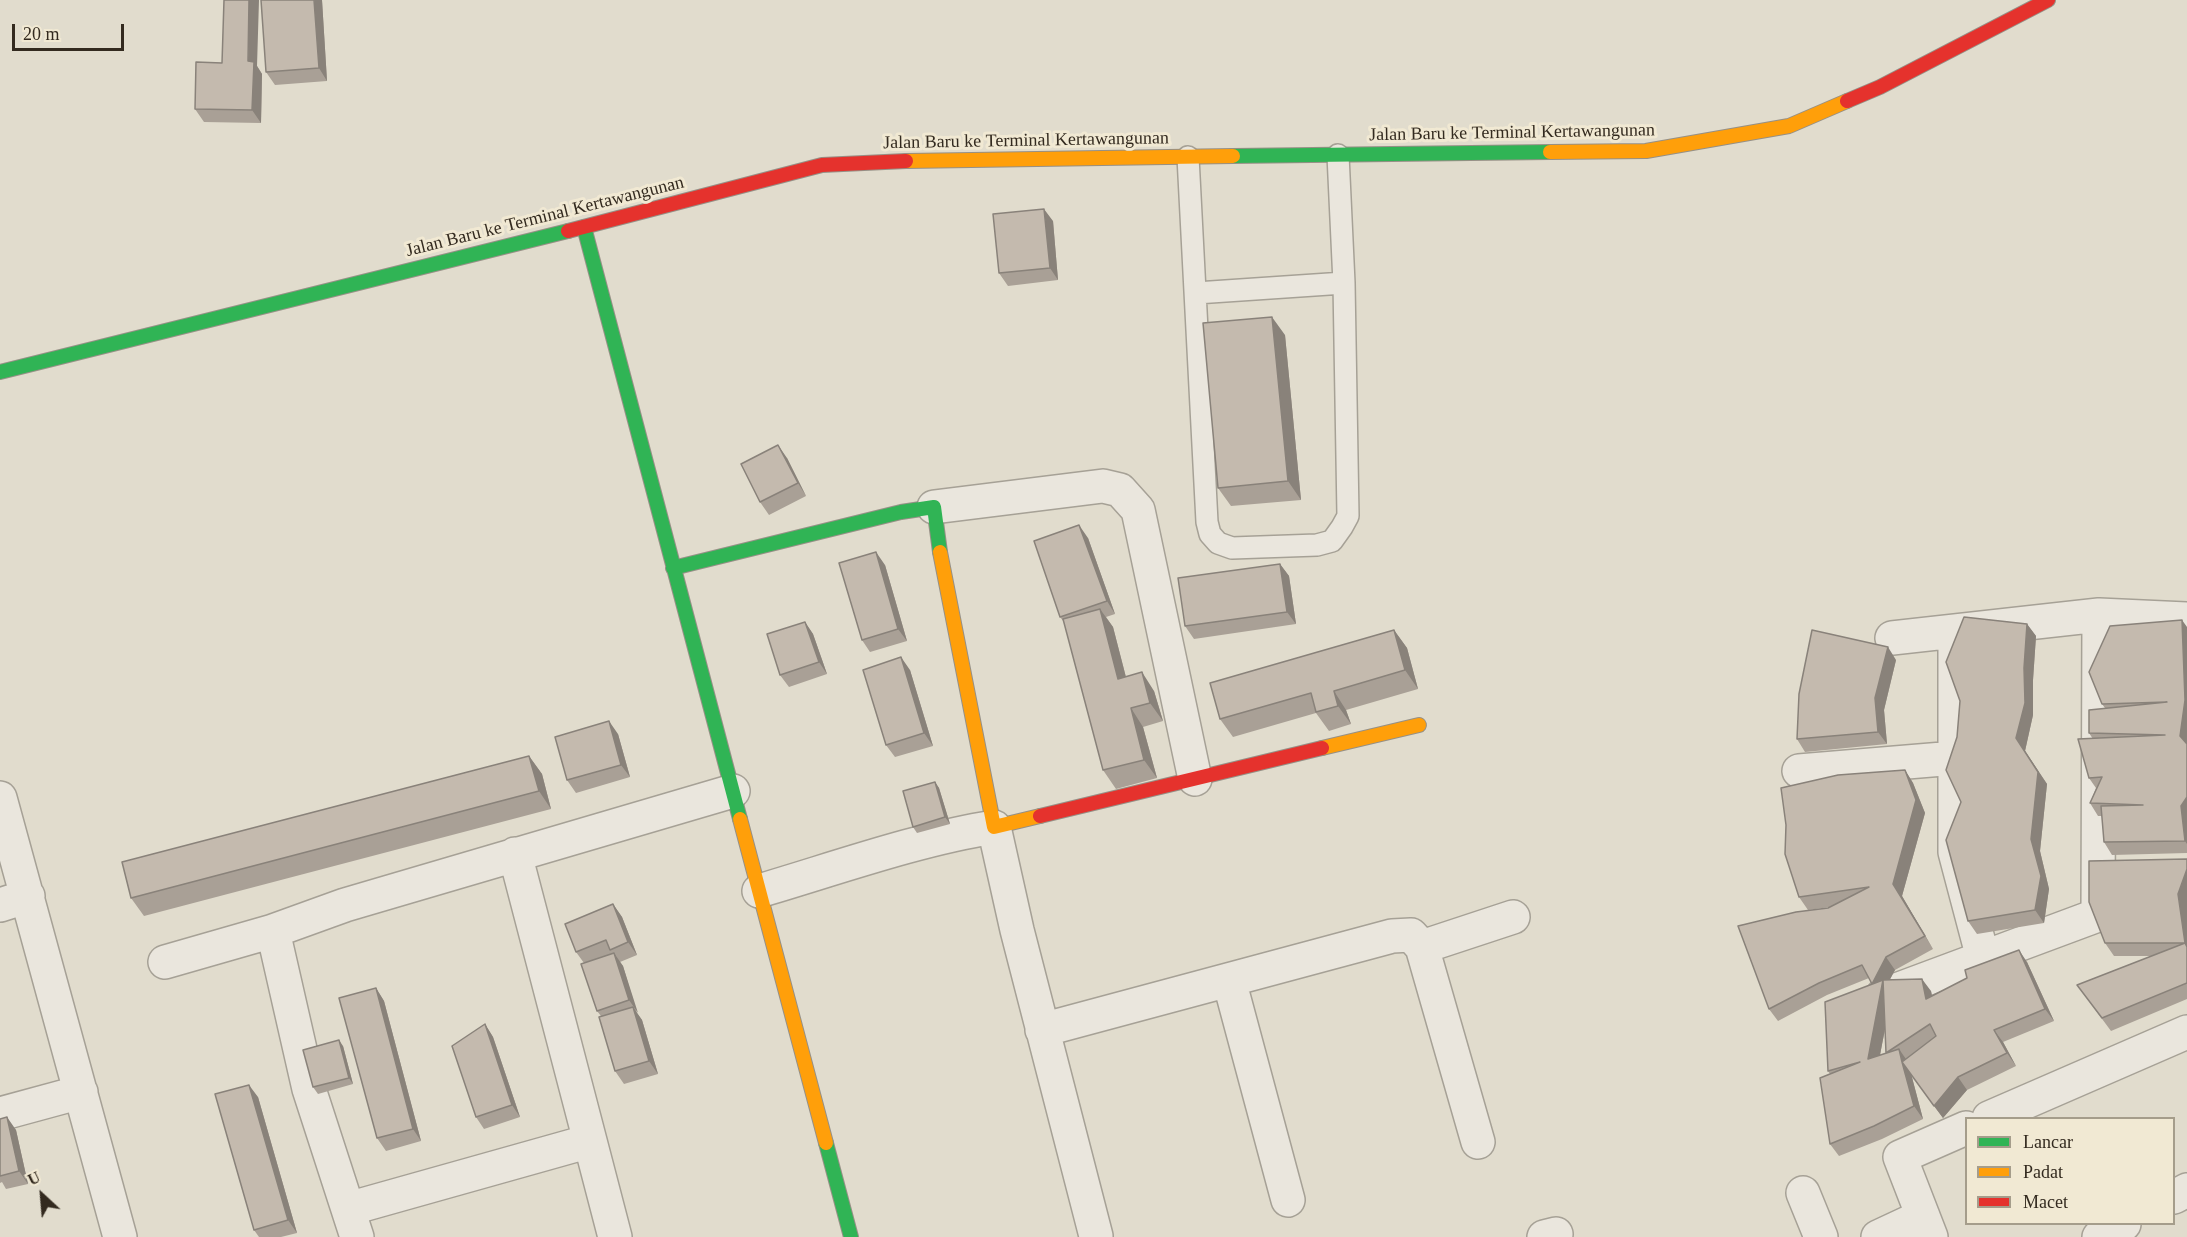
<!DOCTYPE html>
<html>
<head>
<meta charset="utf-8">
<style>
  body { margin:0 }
  #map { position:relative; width:2187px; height:1237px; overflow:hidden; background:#e1dccd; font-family:Georgia,serif }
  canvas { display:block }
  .legend { position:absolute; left:1965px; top:1117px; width:210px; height:108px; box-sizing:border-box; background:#f1e9d3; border:2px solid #a59d8b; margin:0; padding:8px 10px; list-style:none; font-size:18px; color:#332a1f }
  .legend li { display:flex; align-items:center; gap:12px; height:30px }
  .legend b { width:30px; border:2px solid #a59d8b }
  .north { position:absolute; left:12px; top:1165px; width:60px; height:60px; -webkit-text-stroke:4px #f1e9d3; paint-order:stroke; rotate:334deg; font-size:16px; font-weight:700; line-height:24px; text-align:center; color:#332a1f }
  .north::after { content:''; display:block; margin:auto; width:21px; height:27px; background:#332a1f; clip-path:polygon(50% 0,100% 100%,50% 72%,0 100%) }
  .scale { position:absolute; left:12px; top:24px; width:112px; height:27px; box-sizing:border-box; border:3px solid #332a1f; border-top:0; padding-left:8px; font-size:18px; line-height:21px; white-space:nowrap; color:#332a1f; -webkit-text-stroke:4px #f1e9d3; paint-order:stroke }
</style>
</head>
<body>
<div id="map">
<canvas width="2187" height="1237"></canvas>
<ul class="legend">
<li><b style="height:8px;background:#30b455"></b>Lancar</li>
<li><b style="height:8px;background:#ff9f0a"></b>Padat</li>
<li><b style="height:8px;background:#e5322d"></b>Macet</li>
</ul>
<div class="north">U</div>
<div class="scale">20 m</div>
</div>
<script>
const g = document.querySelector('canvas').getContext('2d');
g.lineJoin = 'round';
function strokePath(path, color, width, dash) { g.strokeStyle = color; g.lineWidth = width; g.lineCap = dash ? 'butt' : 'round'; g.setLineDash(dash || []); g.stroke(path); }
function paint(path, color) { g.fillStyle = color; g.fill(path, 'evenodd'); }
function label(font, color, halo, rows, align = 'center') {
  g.font = font + ' Georgia,serif'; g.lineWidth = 6; g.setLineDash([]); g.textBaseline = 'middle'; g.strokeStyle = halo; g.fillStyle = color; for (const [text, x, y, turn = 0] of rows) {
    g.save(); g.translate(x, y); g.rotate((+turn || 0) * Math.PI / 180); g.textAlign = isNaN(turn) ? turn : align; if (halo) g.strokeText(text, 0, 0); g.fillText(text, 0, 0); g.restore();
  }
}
const lane = new Path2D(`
  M 1188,157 L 1207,522 L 1210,534 L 1218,543 L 1232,548 L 1317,545 L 1332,541 L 1342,527 L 1348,516 L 1344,283 L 1338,155
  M 1196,293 L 1344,283`);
const street = new Path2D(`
  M 934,507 L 1103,486 L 1120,490 L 1138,510 L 1195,779
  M 1955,631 L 1955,852 L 1983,958
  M 1892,638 L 2099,615 L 2187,619
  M 1799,771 L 1955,758
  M 0,798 L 120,1237
  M 759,891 C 834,869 918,839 994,827 L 1017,930 L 1096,1236
  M 0,905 L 28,896
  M 1422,947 L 1513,917
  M 165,962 L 273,931
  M 1229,980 L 1288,1200
  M 1883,995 L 2098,915 L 2099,615
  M 1042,1030 L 1392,936 L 1411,935 L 1422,947 L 1478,1142
  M 0,1114 L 81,1092
  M 1989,1118 L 2187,1032
  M 590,1141 L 615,1237
  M 1803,1193 L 1821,1237
  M 2174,1197 L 2187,1190
  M 348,1209 L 590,1141 L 515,854
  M 357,1237 L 309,1089 L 273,931 L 345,905 L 733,791
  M 1544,1237 L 1556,1234
  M 1878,1237 L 1923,1216
  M 1931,1237 L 1900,1157 L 1966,1128
  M 2099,1237 L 2124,1224`);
const fast = new Path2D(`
  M 1233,156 L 1550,152
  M 584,227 L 740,819
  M 0,372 L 568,231
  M 673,568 L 901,512 L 934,507 L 940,552
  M 826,1143 L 851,1237`);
const slow = new Path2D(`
  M 1550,152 L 1646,151 L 1789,126 L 1847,101
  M 906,161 L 1233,156
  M 940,552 L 994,827 L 1040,816
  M 1322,748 L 1419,725
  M 740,819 L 826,1143`);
const jam = new Path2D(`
  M 1847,101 L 1880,87 L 2048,0
  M 568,231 L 822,165 L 906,161
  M 1040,816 L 1322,748`);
const wall = new Path2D(`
  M 322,0 L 327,81 L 275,85 L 266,72 Z
  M 257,66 L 262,74 L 261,123 L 204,122 L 195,109 Z
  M 1053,221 L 1058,280 L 1008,286 L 999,273 Z
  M 1285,335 L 1301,500 L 1231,506 L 1218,488 Z
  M 787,458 L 806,496 L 769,515 L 760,502 Z
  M 1088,538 L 1115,614 L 1106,617 L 1113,627 L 1126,677 L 1154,691 L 1163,721 L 1143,727 L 1157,778 L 1116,789 L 1103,770 L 1064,622 L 1060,617 Z
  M 1280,564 L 1289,576 L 1296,624 L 1194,639 L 1185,626 Z
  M 885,565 L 907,641 L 870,652 L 862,640 Z
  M 805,622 L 813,634 L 827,674 L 789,687 L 780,675 Z
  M 2027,624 L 2036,636 L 2033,680 L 2033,715 L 2025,751 L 2047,784 L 2040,851 L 2049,889 L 2044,923 L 1977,934 L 1968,921 L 1957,737 L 1960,701 Z
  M 2187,627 L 2187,853 L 2112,855 L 2104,842 L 2102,816 L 2098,816 L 2090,803 L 2096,788 L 2089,778 L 2093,739 L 2089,733 L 2105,708 L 2102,704 Z
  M 1394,630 L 1407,648 L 1418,689 L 1346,710 L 1351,724 L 1329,731 L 1316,713 L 1233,737 L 1220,719 Z
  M 1896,660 L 1884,710 L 1887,744 L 1805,752 L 1797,739 Z
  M 910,670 L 933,746 L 895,757 L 886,745 Z
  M 618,734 L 630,777 L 576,793 L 567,780 Z
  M 529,756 L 542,774 L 551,809 L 144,916 L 131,898 Z
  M 1905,770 L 1913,783 L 1925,813 L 1902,896 L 1933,949 L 1895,970 L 1890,979 L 1931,991 L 1932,996 L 2027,962 L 2054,1021 L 2003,1042 L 2016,1066 L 1967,1090 L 1943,1118 L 1911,1074 L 1923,1119 L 1882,1139 L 1839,1156 L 1830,1144 L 1830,1074 L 1828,1071 L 1872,984 L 1869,978 L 1827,995 L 1778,1021 L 1769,1009 L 1828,908 L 1830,907 L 1808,910 L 1799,897 ZM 1885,1030 L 1886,1053 L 1880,1055 L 1882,1044 Z
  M 935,782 L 939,788 L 950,824 L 917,833 L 913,827 Z
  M 613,904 L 622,917 L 637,955 L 620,962 L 623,966 L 637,1013 L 642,1020 L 658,1074 L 624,1084 L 615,1071 L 601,1016 L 597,1011 L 584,963 L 576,952 Z
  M 2187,907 L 2187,999 L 2111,1031 L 2077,985 L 2152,956 L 2114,956 L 2105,943 Z
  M 376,988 L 384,1001 L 421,1141 L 386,1151 L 377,1138 Z
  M 485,1024 L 493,1037 L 520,1117 L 484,1129 L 476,1117 Z
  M 343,1046 L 353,1084 L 318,1094 L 313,1087 Z
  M 258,1097 L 297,1233 L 281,1237 L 259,1237 L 254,1230 Z
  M 0,1119 L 16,1130 L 28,1184 L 6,1189 L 2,1182 L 0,1183 Z`);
const shadedWall = new Path2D(`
  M 249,0 L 259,0 L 257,66 L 262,74 L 261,123 L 252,110 L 248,61 Z
  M 314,0 L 322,0 L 327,81 L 319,68 Z
  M 1044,209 L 1053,221 L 1058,280 L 1050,268 Z
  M 1272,317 L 1285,335 L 1301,500 L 1288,481 Z
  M 778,445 L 787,458 L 806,496 L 798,483 Z
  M 1079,525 L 1088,538 L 1115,614 L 1107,601 Z
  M 876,552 L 885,565 L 907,641 L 898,629 Z
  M 1280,564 L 1289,576 L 1296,624 L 1287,612 Z
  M 1100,609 L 1113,627 L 1131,697 L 1118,679 Z
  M 2182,620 L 2187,627 L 2187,745 L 2180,736 Z
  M 805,622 L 813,634 L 827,674 L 819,662 Z
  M 2027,624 L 2036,636 L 2033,680 L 2033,715 L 2025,751 L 2047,784 L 2040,851 L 2049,889 L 2044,923 L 2035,910 L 2031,839 L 2016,738 L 2024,668 Z
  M 1394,630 L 1407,648 L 1418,689 L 1405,670 Z
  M 1888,647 L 1896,660 L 1884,710 L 1887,744 L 1878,732 L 1875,698 Z
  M 901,657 L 910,670 L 933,746 L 924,733 Z
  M 1142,672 L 1154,691 L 1163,721 L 1150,703 Z
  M 1334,691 L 1346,710 L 1351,724 L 1338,706 Z
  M 1131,708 L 1143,727 L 1157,778 L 1144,760 Z
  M 609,721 L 618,734 L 630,777 L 621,765 Z
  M 529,756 L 542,774 L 551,809 L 539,791 Z
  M 1905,770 L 1913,783 L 1925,813 L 1902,896 L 1933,949 L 1893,884 Z
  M 935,782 L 939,788 L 950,824 L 945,817 Z
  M 2187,797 L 2187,844 L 2185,841 L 2181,806 Z
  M 2187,869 L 2187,947 L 2185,943 L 2178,894 Z
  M 613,904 L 622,917 L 637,955 L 628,942 Z
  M 2019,950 L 2027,962 L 2054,1021 L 2045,1009 Z
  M 614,953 L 623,966 L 638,1013 L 629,1000 Z
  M 1886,957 L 1895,970 L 1887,985 L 1892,992 L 1877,1071 L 1868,1059 L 1872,984 Z
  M 1922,979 L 1931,991 L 1935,1011 L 1926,999 Z
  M 376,988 L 384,1001 L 421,1141 L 413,1129 Z
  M 633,1007 L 642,1020 L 658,1074 L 649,1061 Z
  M 485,1024 L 493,1037 L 520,1117 L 512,1105 Z
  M 1994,1030 L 2003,1042 L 2016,1066 L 2007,1053 Z
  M 339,1040 L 343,1046 L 353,1084 L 349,1078 Z
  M 1899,1049 L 1908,1062 L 1923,1119 L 1914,1106 Z
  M 1958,1077 L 1967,1090 L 1943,1118 L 1934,1106 Z
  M 249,1085 L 258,1097 L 297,1233 L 288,1220 Z
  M 7,1117 L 16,1130 L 28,1184 L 19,1171 Z`);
const building = new Path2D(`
  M 224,0 L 249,0 L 248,61 L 254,62 L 252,110 L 195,109 L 196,62 L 222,63 Z
  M 261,0 L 314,0 L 319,68 L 266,72 Z
  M 1044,209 L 1050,268 L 999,273 L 993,214 Z
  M 1272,317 L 1288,481 L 1218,488 L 1203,323 Z
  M 778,445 L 798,483 L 760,502 L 741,464 Z
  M 1079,525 L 1107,601 L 1060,617 L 1034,541 Z
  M 876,552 L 898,629 L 862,640 L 839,563 Z
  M 1280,564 L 1287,612 L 1185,626 L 1178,578 Z
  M 1100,609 L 1118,679 L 1142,672 L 1150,703 L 1131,708 L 1144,760 L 1103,770 L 1063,619 Z
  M 1964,617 L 2027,624 L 2024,668 L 2025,703 L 2016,738 L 2038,772 L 2031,839 L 2041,876 L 2035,910 L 1968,921 L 1946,840 L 1961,802 L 1946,770 L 1957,737 L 1960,701 L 1946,662 Z
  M 2182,620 L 2185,700 L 2180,736 L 2187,744 L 2187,797 L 2181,806 L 2185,841 L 2104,842 L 2101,806 L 2143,805 L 2090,803 L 2102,777 L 2089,778 L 2078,739 L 2165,735 L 2089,733 L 2089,710 L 2167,702 L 2102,704 L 2089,672 L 2110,626 Z
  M 805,622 L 819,662 L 780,675 L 767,634 Z
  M 1394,630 L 1405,670 L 1334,691 L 1338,706 L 1316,712 L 1311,693 L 1220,719 L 1210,683 Z
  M 1812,630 L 1888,647 L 1875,698 L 1878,732 L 1797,739 L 1799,694 Z
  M 901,657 L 924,733 L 886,745 L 863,670 Z
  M 609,721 L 621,765 L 567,780 L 555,737 Z
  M 529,756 L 539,791 L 131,898 L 122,862 Z
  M 1905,770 L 1916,800 L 1893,884 L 1925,936 L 1886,957 L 1872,984 L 1862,965 L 1819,983 L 1769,1009 L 1738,926 L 1796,912 L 1828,908 L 1869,887 L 1799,897 L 1785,854 L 1786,825 L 1781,788 L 1838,775 Z
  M 935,782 L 945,817 L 913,827 L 903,791 Z
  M 2187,859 L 2187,869 L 2178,894 L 2185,943 L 2105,943 L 2089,902 L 2089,861 Z
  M 613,904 L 628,942 L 610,950 L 606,940 L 576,952 L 565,924 Z
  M 2185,943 L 2187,947 L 2187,983 L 2102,1018 L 2077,985 Z
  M 2019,950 L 2045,1009 L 1994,1030 L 2007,1053 L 1958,1077 L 1934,1106 L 1902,1062 L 1914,1106 L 1874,1126 L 1830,1144 L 1820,1078 L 1860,1062 L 1828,1071 L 1825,1002 L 1883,980 L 1868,1059 L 1899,1049 L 1902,1062 L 1936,1036 L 1930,1024 L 1886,1053 L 1883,980 L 1922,979 L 1926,999 L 1967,978 L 1965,970 Z
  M 614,953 L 629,1000 L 597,1011 L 581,964 Z
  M 376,988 L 413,1129 L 377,1138 L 339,998 Z
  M 633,1007 L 649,1061 L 615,1071 L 599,1017 Z
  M 485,1024 L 512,1105 L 476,1117 L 452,1046 Z
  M 339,1040 L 349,1078 L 313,1087 L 303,1050 Z
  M 249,1085 L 288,1220 L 254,1230 L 215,1094 Z
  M 7,1117 L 19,1171 L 0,1176 L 0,1119 Z`);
const streetNames = [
  ["Jalan Baru ke Terminal Kertawangunan",1512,133,-1],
  ["Jalan Baru ke Terminal Kertawangunan",1026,141,-1],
  ["Jalan Baru ke Terminal Kertawangunan",545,217,-14]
];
strokePath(lane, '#a6a196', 24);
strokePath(street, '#a6a196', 36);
strokePath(fast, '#969086', 16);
strokePath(slow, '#969086', 16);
strokePath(jam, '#969086', 16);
strokePath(lane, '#eae6dd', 21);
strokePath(street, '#eae6dd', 33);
strokePath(fast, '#30b455', 14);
strokePath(slow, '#ff9f0a', 14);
strokePath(jam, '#e5322d', 14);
paint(wall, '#a9a096');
paint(shadedWall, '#89827a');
paint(building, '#c4baae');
strokePath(building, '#89827a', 1.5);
label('18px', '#332a1f', '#f1e9d3', streetNames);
</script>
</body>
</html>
